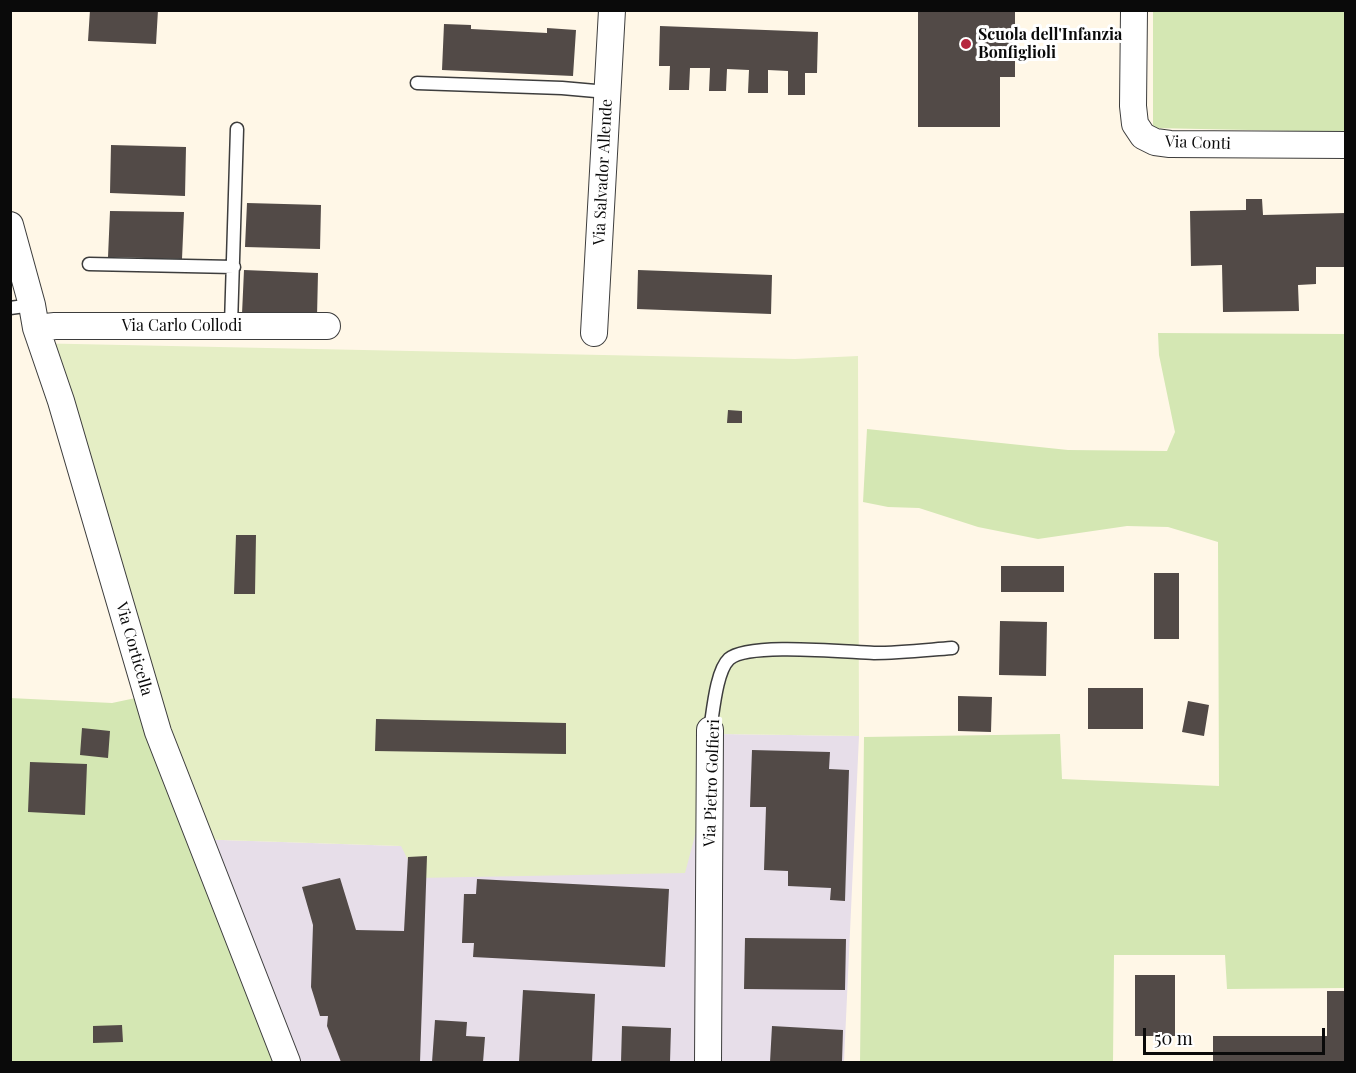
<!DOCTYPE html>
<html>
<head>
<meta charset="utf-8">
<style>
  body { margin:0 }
  #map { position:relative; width:1356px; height:1073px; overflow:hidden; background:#fff7e7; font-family:"Playfair Display",serif }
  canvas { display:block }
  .frame { position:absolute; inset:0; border:12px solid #0a0a0a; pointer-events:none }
  .scale { position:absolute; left:1143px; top:1028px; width:182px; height:27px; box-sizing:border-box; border:3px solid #0a0a0a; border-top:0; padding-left:8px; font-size:18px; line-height:21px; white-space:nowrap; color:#0a0a0a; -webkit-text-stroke:4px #fff; paint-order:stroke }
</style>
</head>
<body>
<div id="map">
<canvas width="1356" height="1073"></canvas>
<div class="frame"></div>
<div class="scale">50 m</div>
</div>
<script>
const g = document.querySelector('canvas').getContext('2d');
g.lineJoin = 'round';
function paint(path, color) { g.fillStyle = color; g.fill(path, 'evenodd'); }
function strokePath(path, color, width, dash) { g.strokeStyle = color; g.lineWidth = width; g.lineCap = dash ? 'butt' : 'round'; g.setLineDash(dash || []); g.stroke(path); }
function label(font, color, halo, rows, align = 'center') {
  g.font = font + ' "Playfair Display",serif'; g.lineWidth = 6; g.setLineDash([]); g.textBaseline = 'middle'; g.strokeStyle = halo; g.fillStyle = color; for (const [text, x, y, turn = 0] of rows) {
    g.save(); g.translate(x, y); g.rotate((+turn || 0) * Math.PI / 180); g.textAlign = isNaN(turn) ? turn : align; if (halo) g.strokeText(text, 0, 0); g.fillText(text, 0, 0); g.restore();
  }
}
const industrial = new Path2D(`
  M 722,734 L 859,736 L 844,1062 L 283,1062 L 193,839 L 401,846 Z`);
const green = new Path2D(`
  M 1153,11 L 1345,11 L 1345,132 L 1153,128 Z
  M 1158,333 L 1345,334 L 1345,988 L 1227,989 L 1225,955 L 1114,955 L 1113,1062 L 860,1062 L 864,737 L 1060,734 L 1062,779 L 1219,786 L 1218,542 L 1168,527 L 1127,526 L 1038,539 L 978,527 L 919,508 L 888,507 L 863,502 L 867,429 L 1068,450 L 1167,451 L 1175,432 L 1159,355 Z
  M 145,696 L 283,1062 L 11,1062 L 10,698 L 112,703 Z`);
const pitch = new Path2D(`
  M 27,343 L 795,359 L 858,356 L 859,736 L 722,734 L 685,873 L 417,878 L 401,846 L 193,839 Z`);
const building = new Path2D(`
  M 90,10 L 158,10 L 156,44 L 88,41 Z
  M 918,10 L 1015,10 L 1015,77 L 1000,77 L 1000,127 L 918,127 Z
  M 444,24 L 471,25 L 471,29 L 547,33 L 547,28 L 576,30 L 573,76 L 442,70 Z
  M 660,26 L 818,32 L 817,73 L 805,73 L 805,95 L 788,95 L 788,71 L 768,70 L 768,93 L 748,93 L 749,70 L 727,69 L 726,91 L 709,91 L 710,68 L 690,68 L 689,90 L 669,90 L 670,66 L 659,66 Z
  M 111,145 L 186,147 L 185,196 L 110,193 Z
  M 1246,199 L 1262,199 L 1263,215 L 1346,213 L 1346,267 L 1316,267 L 1316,284 L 1298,285 L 1299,311 L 1223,312 L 1222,265 L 1191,266 L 1190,211 L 1246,210 Z
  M 247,203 L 321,205 L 320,249 L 245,247 Z
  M 110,211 L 184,212 L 182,259 L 108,257 Z
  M 244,270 L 318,273 L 317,317 L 242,314 Z
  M 638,270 L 772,275 L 771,314 L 637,309 Z
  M 728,410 L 742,411 L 742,423 L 727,423 Z
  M 236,535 L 256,535 L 255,594 L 234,594 Z
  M 1001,566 L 1064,566 L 1064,592 L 1001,592 Z
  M 1154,573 L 1179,573 L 1179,639 L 1154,639 Z
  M 1000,621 L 1047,622 L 1046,676 L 999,675 Z
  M 1088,688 L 1143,688 L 1143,729 L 1088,729 Z
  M 958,696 L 992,697 L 991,732 L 958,731 Z
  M 1188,701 L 1209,705 L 1204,736 L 1182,732 Z
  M 376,719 L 566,723 L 566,754 L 375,751 Z
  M 82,728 L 110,731 L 108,758 L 80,755 Z
  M 752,750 L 830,752 L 829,769 L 849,770 L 845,901 L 830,900 L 831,888 L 788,886 L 788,871 L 764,870 L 766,807 L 750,807 Z
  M 30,762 L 87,764 L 85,815 L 28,812 Z
  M 427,856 L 420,1062 L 341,1062 L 327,1026 L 328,1016 L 320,1016 L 311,987 L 313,925 L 302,887 L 340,878 L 356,930 L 404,931 L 408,857 Z
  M 477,879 L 669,889 L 665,967 L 473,957 L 474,943 L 462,943 L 464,894 L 476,894 Z
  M 745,938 L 846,939 L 845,990 L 744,989 Z
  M 1135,975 L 1175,975 L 1175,1036 L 1135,1036 Z
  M 523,990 L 595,994 L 592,1062 L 519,1062 Z
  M 1327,991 L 1346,991 L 1346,1062 L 1213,1062 L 1213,1036 L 1327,1036 Z
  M 435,1020 L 467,1022 L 466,1036 L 485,1037 L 483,1062 L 432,1062 Z
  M 122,1025 L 123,1042 L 93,1043 L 93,1026 Z
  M 622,1026 L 671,1028 L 670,1062 L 621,1062 Z
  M 772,1026 L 843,1030 L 842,1062 L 770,1062 Z`);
const service = new Path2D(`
  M 417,83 L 562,88 L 607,92
  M 89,264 L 234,267
  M 10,308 L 32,305
  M 231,325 L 237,129
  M 710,730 C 713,713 716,671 729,659 C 748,642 845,652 874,653 C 900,653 926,650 952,648`);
const minor = new Path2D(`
  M 1134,10 L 1133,106 L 1135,124 L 1143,136 L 1155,142 L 1170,144 L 1346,145
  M 10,225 L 32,305 L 36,328 L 61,401 L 158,732 L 287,1062
  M 36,328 L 55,326 L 327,326
  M 594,333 L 612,10
  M 708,1062 L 710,730`);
const markers = [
  [966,44,6,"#b6263e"]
];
const poiNames = [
  ["Scuola dell'Infanzia",978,35],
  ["Bonfiglioli",978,53]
];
const streetNames = [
  ["Via Conti",1198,143,2],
  ["Via Salvador Allende",603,172,-87],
  ["Via Carlo Collodi",182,326],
  ["Via Corticella",134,649,74],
  ["Via Pietro Golfieri",712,783,-88]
];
paint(industrial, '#e7dee9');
paint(green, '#d4e7b3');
paint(pitch, '#e5eec5');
paint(building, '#524a47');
strokePath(service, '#3d3d3d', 15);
strokePath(minor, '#3d3d3d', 28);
strokePath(service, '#fff', 12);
strokePath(minor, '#fff', 26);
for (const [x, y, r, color] of markers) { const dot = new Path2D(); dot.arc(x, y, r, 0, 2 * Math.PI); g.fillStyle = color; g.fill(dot); strokePath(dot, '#fff', 2); }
label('bold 16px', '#0a0a0a', '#fff', poiNames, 'left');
label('16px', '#0a0a0a', '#fff', streetNames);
</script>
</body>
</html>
